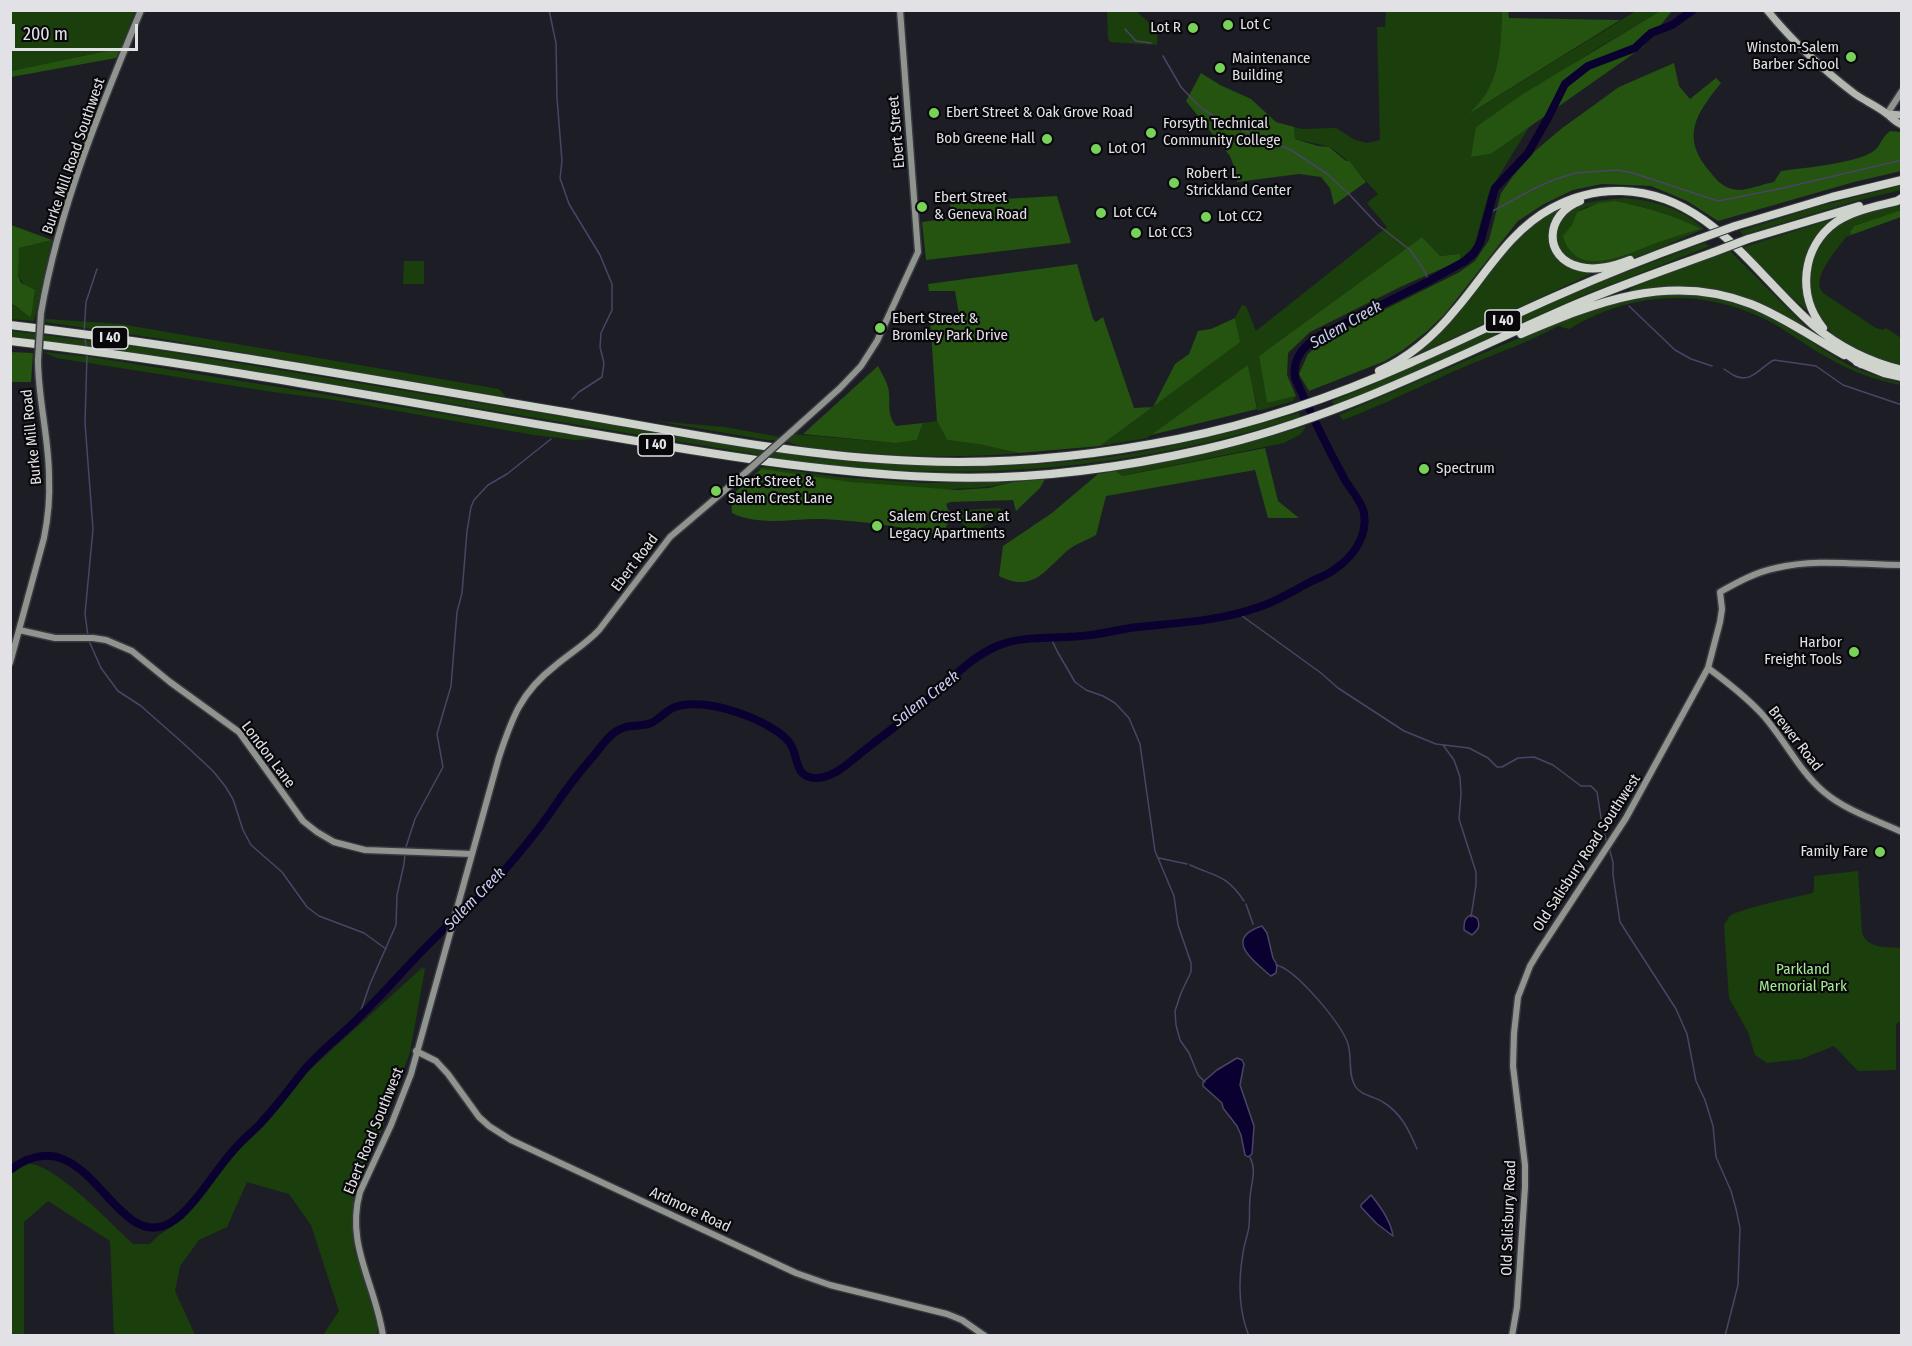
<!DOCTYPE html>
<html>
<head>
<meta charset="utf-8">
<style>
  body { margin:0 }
  #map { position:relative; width:1912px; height:1346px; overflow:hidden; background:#1d1e25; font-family:"Fira Sans Condensed",sans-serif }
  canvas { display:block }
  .frame { position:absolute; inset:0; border:12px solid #e1e1e6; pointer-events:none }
  .scale { position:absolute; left:12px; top:24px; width:126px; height:27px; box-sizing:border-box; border:3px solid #e1e1e6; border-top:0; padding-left:8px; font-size:18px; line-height:21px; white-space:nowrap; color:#e1e1e6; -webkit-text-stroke:4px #08080b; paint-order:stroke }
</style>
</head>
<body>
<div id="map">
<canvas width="1912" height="1346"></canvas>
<div class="frame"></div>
<div class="scale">200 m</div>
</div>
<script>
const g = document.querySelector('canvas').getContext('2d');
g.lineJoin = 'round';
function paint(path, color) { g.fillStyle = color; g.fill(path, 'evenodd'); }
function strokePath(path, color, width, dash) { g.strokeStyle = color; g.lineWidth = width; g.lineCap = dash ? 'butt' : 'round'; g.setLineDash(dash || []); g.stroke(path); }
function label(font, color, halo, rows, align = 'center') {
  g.font = font + ' "Fira Sans Condensed",sans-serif'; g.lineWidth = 4.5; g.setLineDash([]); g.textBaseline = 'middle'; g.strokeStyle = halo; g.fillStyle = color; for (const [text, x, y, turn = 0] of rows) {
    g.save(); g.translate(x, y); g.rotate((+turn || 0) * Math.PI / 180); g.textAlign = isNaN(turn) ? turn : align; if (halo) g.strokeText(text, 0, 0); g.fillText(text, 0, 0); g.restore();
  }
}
const green = new Path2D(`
  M 10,11 L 135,11 L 121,48 L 11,71 Z
  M 1107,11 L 1136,11 L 1148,22 L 1158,25 L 1157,45 L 1110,42 L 1108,38 Z
  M 1386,11 L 1502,11 C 1501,38 1501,70 1486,94 C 1481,101 1475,107 1471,113 L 1636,11 L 1661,11 L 1596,49 L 1476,127 L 1472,157 L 1491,154 L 1529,127 L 1489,192 L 1474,246 L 1460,260 L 1460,254 L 1440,256 L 1422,237 L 1259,356 L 1267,403 L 1296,396 L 1293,401 L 1258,411 L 1248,366 L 1147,438 L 1100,446 L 1239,342 L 1235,318 L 1242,305 L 1246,306 L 1256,331 L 1387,227 L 1367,203 L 1378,194 C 1364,180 1349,159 1331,148 C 1326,145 1303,141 1295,139 L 1294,127 L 1302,129 L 1336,128 L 1355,140 L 1367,143 L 1380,140 L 1377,27 L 1385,27 Z
  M 1901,185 L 1901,190 L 1852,202 L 1743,235 L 1740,231 L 1816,207 Z
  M 1623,198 C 1653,200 1682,208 1704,229 C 1676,240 1621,268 1591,267 C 1566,266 1548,244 1561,220 C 1562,217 1563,214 1566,212 C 1578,201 1607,200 1623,198 ZM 1615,201 C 1645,207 1673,214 1700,229 L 1668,239 L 1572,225 L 1577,212 L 1586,207 Z
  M 1901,203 L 1901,210 L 1854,226 L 1850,232 L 1851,235 L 1846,237 C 1837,250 1810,278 1823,293 L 1876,328 L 1883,330 L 1886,328 L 1901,338 L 1901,366 C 1855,355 1800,327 1810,271 C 1814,251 1824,235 1841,223 C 1857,210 1882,207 1901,203 Z
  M 1559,208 L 1561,211 L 1554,219 L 1557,254 L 1590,272 L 1591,274 L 1418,354 L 1417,351 L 1501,255 L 1535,221 Z
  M 1833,219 L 1834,222 L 1809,252 L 1808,309 L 1806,310 L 1779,286 L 1744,250 L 1744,247 Z
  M 52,240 L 34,321 L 11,319 L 10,304 C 16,306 24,313 31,317 L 32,304 L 35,296 C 18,280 14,273 19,248 Z
  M 1704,243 L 1710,246 L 1579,297 L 1364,394 L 1334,405 L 1332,401 C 1411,370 1485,332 1563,298 C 1609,278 1656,261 1704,243 Z
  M 1730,251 L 1806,327 L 1805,328 C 1788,320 1772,309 1755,302 C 1717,285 1671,286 1631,291 L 1630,289 L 1646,281 Z
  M 404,261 L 424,261 L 424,284 L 403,284 Z
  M 1681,294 C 1706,296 1731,300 1753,309 C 1788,323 1817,348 1849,365 C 1866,373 1884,379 1901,383 L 1901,385 C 1866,378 1844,368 1813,349 C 1795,338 1778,324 1758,316 C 1695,288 1628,293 1569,329 L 1558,326 C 1529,342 1497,353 1466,366 C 1425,384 1385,404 1343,420 L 1339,415 L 1507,343 L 1607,304 L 1644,295 Z
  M 46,319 L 120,324 L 499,389 L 506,397 L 162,339 L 51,323 L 45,322 Z
  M 11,331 L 140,347 L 812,458 C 927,470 1043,471 1157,449 C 1205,439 1252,426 1299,413 L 1300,417 C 1138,468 984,482 815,464 L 186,360 L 11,336 Z
  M 43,352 L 91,357 L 316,393 L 596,439 L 575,440 L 534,435 L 329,399 L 273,392 L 57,358 Z
  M 655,421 L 724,427 L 780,437 L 777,440 L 767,440 Z
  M 937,421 L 947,440 L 978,444 L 1019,453 C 961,458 903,457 845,451 C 825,449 804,449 786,441 L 793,434 L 896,443 L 917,440 L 923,423 Z
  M 1306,426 L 1301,434 L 1284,443 L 1121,476 L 1116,471 C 1181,461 1243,445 1306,426 Z
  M 766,467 L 838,477 L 924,483 L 1013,482 C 953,496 880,486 820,478 C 798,475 776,474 756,468 Z
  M 1000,508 L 1004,513 L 981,528 L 967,528 L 956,518 L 961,510 Z
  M 1858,871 L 1862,933 C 1868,949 1886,947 1901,948 L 1902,1020 L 1896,1024 L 1896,1070 L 1858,1071 L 1834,1046 L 1801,1059 L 1767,1063 L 1755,1055 L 1748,1032 L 1729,998 L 1724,925 C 1725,925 1728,917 1729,917 C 1736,909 1797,897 1813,893 L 1814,887 L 1814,876 Z
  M 422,968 L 425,969 L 410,1052 L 381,1132 L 357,1186 L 354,1249 L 377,1321 L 377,1335 L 323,1335 L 339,1311 L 311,1225 L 289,1194 L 247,1182 L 227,1227 L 199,1240 L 180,1266 L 175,1291 L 195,1335 L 114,1335 L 110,1241 L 48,1201 L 24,1222 L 24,1335 L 11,1336 L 10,1174 C 13,1170 20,1165 26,1164 C 52,1160 113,1226 133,1244 L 150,1244 L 158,1236 L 184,1218 L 218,1174 L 303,1076 Z`);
const forest = new Path2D(`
  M 1662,10 L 1672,11 L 1643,47 L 1491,154 L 1471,157 L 1476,127 L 1523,94 Z
  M 1502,11 L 1508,11 L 1509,18 L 1620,20 L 1469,114 C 1475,107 1482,100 1487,92 C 1501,68 1501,38 1502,11 Z
  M 121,48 L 116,58 L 11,77 L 11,71 Z
  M 1674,63 L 1679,86 L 1690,99 L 1716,78 L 1721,83 C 1695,115 1680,138 1711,173 C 1718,182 1725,189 1738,190 C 1749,190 1763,184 1774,182 L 1781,171 C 1801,168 1863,163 1876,149 C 1882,143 1881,138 1890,131 L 1901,132 L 1901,171 L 1854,182 L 1718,221 L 1687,201 L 1651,186 L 1602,184 L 1573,190 L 1544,204 L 1518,221 L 1444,315 L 1426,332 L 1403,350 L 1385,361 L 1309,391 L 1299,374 L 1308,354 L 1325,339 L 1458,273 L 1475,261 L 1489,240 L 1501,193 L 1513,176 L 1535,151 L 1561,129 L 1619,87 Z
  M 1201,73 L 1220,85 L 1251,99 L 1276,122 L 1294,127 L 1295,139 L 1318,146 L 1329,147 L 1346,161 L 1349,161 L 1366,182 L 1334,205 L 1330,188 L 1321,177 L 1299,174 L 1237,182 L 1233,164 L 1230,156 L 1186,101 Z
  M 1057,196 L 1071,243 L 926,260 L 922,222 L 951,218 L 950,202 Z
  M 1615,201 C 1645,207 1674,215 1701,229 C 1686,233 1671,238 1656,243 C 1627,254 1576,281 1563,236 L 1572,225 L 1577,212 L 1599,203 Z
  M 1901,210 L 1901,217 L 1851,235 L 1850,232 L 1854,226 Z
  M 11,225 L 52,240 L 19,248 L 18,275 L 21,283 L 35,290 L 31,317 C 24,314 18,306 11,304 Z
  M 1422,237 L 1440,256 L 1460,254 L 1460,260 L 1441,269 L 1400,287 L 1310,332 L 1288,353 L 1287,375 L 1296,396 L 1267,403 L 1259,356 Z
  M 1077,264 L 1093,319 L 1096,322 L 1103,317 L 1134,408 L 1153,407 L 1175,364 L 1189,354 L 1198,331 L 1211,329 L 1235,318 L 1240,342 L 1100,446 L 1019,453 L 978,444 L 947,440 L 937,421 L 930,317 L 959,314 L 955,291 L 929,291 L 928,284 Z
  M 11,352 L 33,353 L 31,382 L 11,382 Z
  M 1248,365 L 1257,409 L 1151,435 Z
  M 878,366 C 882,374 889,385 889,393 C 890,405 887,416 896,426 L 923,423 L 917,440 L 896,443 L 803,434 Z
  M 1265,448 L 1278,501 L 1299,518 L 1268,518 L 1255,470 L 1106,496 L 1096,535 C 1087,540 1075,544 1067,551 C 1044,571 1033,593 999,576 L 1003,546 L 1052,513 L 1098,474 L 1116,471 L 1122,476 Z
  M 761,469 L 851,482 L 957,490 L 989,488 L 1013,482 L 1045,479 L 1040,488 L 1016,511 L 1013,500 L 950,502 L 946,504 L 948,510 L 953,513 L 942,535 C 903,527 863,521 823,519 C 792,518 761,527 732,513 L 731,496 Z`);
const water = new Path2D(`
  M 1471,915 L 1477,918 C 1481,926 1478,930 1472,935 L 1464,930 C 1464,923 1464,918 1471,915 Z
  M 1262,926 L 1267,933 L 1273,958 L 1277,965 L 1276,973 L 1271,976 C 1268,974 1266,972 1264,970 C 1246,955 1228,937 1262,926 Z
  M 1237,1058 L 1242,1060 L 1244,1064 L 1240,1085 L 1254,1126 L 1252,1154 L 1248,1157 L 1245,1155 L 1241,1135 L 1237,1126 L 1223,1108 L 1222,1103 L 1203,1086 L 1203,1082 L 1217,1070 Z
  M 1371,1195 C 1380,1206 1391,1221 1393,1236 L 1376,1223 L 1361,1207 L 1361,1205 Z`);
const stream = new Path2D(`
  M 549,10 L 556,43 L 557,98 L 562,161 L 560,178 L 569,204 L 600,255 L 612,284 L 612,310 L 601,333 L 600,347 L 604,363 L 602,377 L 579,392 L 572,399
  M 1125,29 L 1136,41 L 1151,43
  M 1163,56 L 1181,87 L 1195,102 L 1204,110 L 1229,124 L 1291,150 L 1326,173 L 1348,193 L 1378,225 L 1410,250 L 1423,268 L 1429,281
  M 1489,213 L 1537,187 L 1556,179 L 1576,173 L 1617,170 L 1633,173 L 1718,201 L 1783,188 L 1902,160
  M 1629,306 L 1675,350 L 1691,359 L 1712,366
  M 84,333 L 86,302 L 97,269
  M 85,337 L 86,347
  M 87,355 L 85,423 L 93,529 L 85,614 L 88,636
  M 1724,369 C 1727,371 1730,373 1733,375 C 1751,385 1760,367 1774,360 L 1816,366 L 1843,385 L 1902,405
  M 1238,613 L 1321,673 L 1338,688 L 1404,731 L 1436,744 L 1469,748 L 1488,758 L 1497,767 L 1502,767 L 1518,758 L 1534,757 L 1553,765 L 1581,786 L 1591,786 L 1597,792 L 1602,824 L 1607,844
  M 1051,638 L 1057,651 L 1075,682 L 1086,690 L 1103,696 L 1115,703 L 1129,718 L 1140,744 L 1155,851 L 1174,896 L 1178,925 L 1191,963 L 1191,972 L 1181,993 L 1175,1011 L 1176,1025 L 1180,1040 L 1189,1053 L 1198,1075 L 1205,1082
  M 89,641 L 101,668 L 118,691 L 141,706 L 184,744 L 213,771 L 225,786 L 233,799 L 243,830 L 251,845 L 282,872 L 307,907 L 319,916 L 364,933 L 386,949
  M 1443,745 L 1454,760 L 1460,777 L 1461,794 L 1459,819 L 1476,872 L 1476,885 L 1471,917
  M 1609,848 L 1613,862 L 1613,875 L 1620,922 L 1676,1009 L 1687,1034 L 1696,1081 L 1705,1100 L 1713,1126 L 1716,1157 L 1731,1191 L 1736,1209 L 1740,1228 L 1738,1285 L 1725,1336
  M 405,850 L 415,819 L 443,767 L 437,734 L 451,686 L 457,612 L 462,593 L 467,531 L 471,507 L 474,500 L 488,485 L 507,474 L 551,439
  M 1159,858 L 1187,864
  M 1190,865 C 1216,877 1226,874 1244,901
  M 1246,904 L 1253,924
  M 1276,965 C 1296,969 1339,1022 1347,1041 C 1353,1055 1347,1072 1355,1086 C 1361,1096 1374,1096 1383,1102 C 1401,1113 1409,1130 1417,1149
  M 358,1019 L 370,984 L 396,925 L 397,895 L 404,864 L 405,854
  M 1249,1336 C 1238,1309 1238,1282 1243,1253 C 1244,1244 1248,1235 1249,1226 C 1250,1217 1249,1207 1250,1198 C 1251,1183 1257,1171 1250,1157`);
const river = new Path2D(`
  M 10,1170 C 88,1111 113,1255 170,1223 C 192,1211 214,1172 232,1152 C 240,1142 250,1134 259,1125 C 274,1109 288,1091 301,1074 C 315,1056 332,1043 348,1028 C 381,997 409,963 441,932 C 457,917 475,903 490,887 C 511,863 532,839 550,813 C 564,792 579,772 596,753 C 602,745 607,738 615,732 C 627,723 639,728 651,723 C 660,719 666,710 675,707 C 703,696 770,719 789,742 C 799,754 793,775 813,778 C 835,780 854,757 870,746 C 885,734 900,723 915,711 C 942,689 965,660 997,646 C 1023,635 1053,639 1081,636 C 1100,635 1119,629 1138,627 C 1178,623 1220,621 1259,607 C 1277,601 1293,591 1310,582 C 1318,578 1328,575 1335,569 C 1353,557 1368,536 1364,513 C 1362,502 1351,490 1345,480 C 1327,447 1310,412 1295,378 C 1292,357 1305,345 1321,335 L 1429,281 L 1465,261 L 1474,253 L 1480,243 L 1495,188 L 1528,153 L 1548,118 L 1565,84 L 1588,66 L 1635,48 L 1651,33 L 1672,25 L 1693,10`);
const secondary = new Path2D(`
  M 1887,114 L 1902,91
  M 41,313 C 59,208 100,109 141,10
  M 790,433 L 840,388 L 861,366 L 877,341 L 918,252 L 900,10
  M 19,630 L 55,638 L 93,638 L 106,640 L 132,651 L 170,682 L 239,732 L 303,821 L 317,832 L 334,842 L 365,850 L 472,854
  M 10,663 L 44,538 C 48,518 50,497 49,477 C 49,438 38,399 38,360
  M 1708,668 C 1727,682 1745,696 1761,713 C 1784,738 1798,770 1824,792 C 1845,810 1876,820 1902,832
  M 416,1051 L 436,1061 L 448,1074 L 479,1117 L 489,1126 L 511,1140 L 796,1273 L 830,1285 L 947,1314 L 962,1320 L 985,1336
  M 383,1336 C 376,1285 345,1245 360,1192 L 391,1125 L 411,1074 L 499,757 C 512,718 521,692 555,666 C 569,654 586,644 599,630 L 670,537 L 744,474
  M 1512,1336 L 1517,1307 L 1525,1187 L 1525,1165 L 1513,1066 L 1514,1033 L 1518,997 L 1530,966 L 1539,951 L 1626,818 L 1708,668 L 1720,622 L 1722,609 L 1720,592 C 1738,582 1756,572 1776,568 C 1816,558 1861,565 1902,565`);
const primary = new Path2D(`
  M 1767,10 C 1793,42 1822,69 1855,94 C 1865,101 1877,106 1887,114 C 1892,118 1895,122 1902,125
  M 1887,114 L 1902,115`);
const highway = new Path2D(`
  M 1580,201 C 1545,214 1542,258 1580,267 C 1597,271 1614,266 1630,260
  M 1735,226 L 1832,197 L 1902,180
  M 1748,239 L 1859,206
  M 10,325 C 198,347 385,382 571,413 C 686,433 801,457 917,461 C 1004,465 1093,456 1178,439 C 1258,423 1336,396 1410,363 C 1461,341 1510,316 1561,294 C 1606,274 1652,256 1699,239
  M 1823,328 C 1797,296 1801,247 1836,222 C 1854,210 1877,206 1897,201 L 1902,198
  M 1521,334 C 1597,302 1669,272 1751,304 C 1784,317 1813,338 1844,355
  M 10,341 C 194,362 376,397 559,428 C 683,449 808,472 934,477 C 1025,481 1117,469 1205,449 C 1333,420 1440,364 1558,312 C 1609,289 1662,271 1714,252
  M 1842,351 L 1861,364
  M 1857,362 L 1884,373 L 1902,377
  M 1379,371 C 1410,357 1435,335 1456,309 C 1486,274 1510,230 1552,208 C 1574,196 1597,190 1622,191 C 1708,193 1755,274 1813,325 C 1839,347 1869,362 1902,370`);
const secondaryBridge = new Path2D(`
  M 38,360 L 41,313
  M 744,474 L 790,433`);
const highwayBridge = new Path2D(`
  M 1699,239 L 1735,226
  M 1714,252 L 1748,239`);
const markers = [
  [1228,25,6,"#78d158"],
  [1193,28,6,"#78d158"],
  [1851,57,6,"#78d158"],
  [1220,68,6,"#78d158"],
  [934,113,6,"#78d158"],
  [1151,133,6,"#78d158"],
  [1047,139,6,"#78d158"],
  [1096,149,6,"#78d158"],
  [1174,183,6,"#78d158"],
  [922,207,6,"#78d158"],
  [1101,213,6,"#78d158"],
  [1206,217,6,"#78d158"],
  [1136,233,6,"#78d158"],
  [880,328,6,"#78d158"],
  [1424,469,6,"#78d158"],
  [716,491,6,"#78d158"],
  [877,526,6,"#78d158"],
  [1854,652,6,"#78d158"],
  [1880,852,6,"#78d158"]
];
const shields = [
  [1503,321,36],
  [110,338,36],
  [656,445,36]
];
const shieldNames = [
  ["I 40",1503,321],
  ["I 40",110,338],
  ["I 40",656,445]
];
const poiNames = [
  ["Lot C",1240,25],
  ["Lot R",1181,28,"right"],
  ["Winston-Salem",1839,48,"right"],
  ["Barber School",1839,65,"right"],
  ["Maintenance",1232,59],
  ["Building",1232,76],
  ["Ebert Street & Oak Grove Road",946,113],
  ["Forsyth Technical",1163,124],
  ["Community College",1163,141],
  ["Bob Greene Hall",1035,139,"right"],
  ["Lot O1",1108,149],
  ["Robert L.",1186,174],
  ["Strickland Center",1186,191],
  ["Ebert Street",934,198],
  ["& Geneva Road",934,215],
  ["Lot CC4",1113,213],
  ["Lot CC2",1218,217],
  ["Lot CC3",1148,233],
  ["Ebert Street &",892,319],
  ["Bromley Park Drive",892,336],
  ["Spectrum",1436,469],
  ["Ebert Street &",728,482],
  ["Salem Crest Lane",728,499],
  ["Salem Crest Lane at",889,517],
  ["Legacy Apartments",889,534],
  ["Harbor",1842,643,"right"],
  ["Freight Tools",1842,660,"right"],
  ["Family Fare",1868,852,"right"]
];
const streetNames = [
  ["Ebert Street",897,132,-95],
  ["Burke Mill Road Southwest",74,156,-71],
  ["Burke Mill Road",32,437,-96],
  ["Ebert Road",635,563,-53],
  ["Brewer Road",1795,739,52],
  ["London Lane",268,755,53],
  ["Old Salisbury Road Southwest",1587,853,-57],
  ["Ebert Road Southwest",374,1131,-68],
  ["Ardmore Road",690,1210,25],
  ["Old Salisbury Road",1509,1218,-88]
];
const parkNames = [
  ["Parkland",1803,970],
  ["Memorial Park",1803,987]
];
const waterNames = [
  ["Salem Creek",1346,325,-30],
  ["Salem Creek",926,699,-38],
  ["Salem Creek",475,899,-46]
];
paint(green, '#1b3f0c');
paint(forest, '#24540f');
paint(water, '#0a0130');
strokePath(water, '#4a4467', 1.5);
strokePath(stream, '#4a4467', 1.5);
strokePath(river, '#0a0130', 8);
strokePath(secondary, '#383940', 9);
strokePath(primary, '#383940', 10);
strokePath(highway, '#383940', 10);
strokePath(secondary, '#90948f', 6);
strokePath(primary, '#b1b6af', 7);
strokePath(highway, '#ced4cc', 8);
strokePath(secondaryBridge, '#383940', 9, []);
strokePath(highwayBridge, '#383940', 10, []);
strokePath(secondaryBridge, '#90948f', 6);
strokePath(highwayBridge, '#ced4cc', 8);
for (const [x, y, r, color] of markers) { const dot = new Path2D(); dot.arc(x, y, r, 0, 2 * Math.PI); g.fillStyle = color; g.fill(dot); strokePath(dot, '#08080b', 2); }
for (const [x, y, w] of shields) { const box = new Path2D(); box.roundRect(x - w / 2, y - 11, w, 22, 4.5); g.fillStyle = '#08080b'; g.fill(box); strokePath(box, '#e1e1e6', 1.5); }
label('bold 14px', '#e1e1e6', null, shieldNames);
label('15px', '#e1e1e6', '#08080b', poiNames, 'left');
label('15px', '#e1e1e6', '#08080b', streetNames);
label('15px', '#a6ec8f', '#08080b', parkNames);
label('italic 16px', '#c8ccf5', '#08080b', waterNames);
</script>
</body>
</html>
